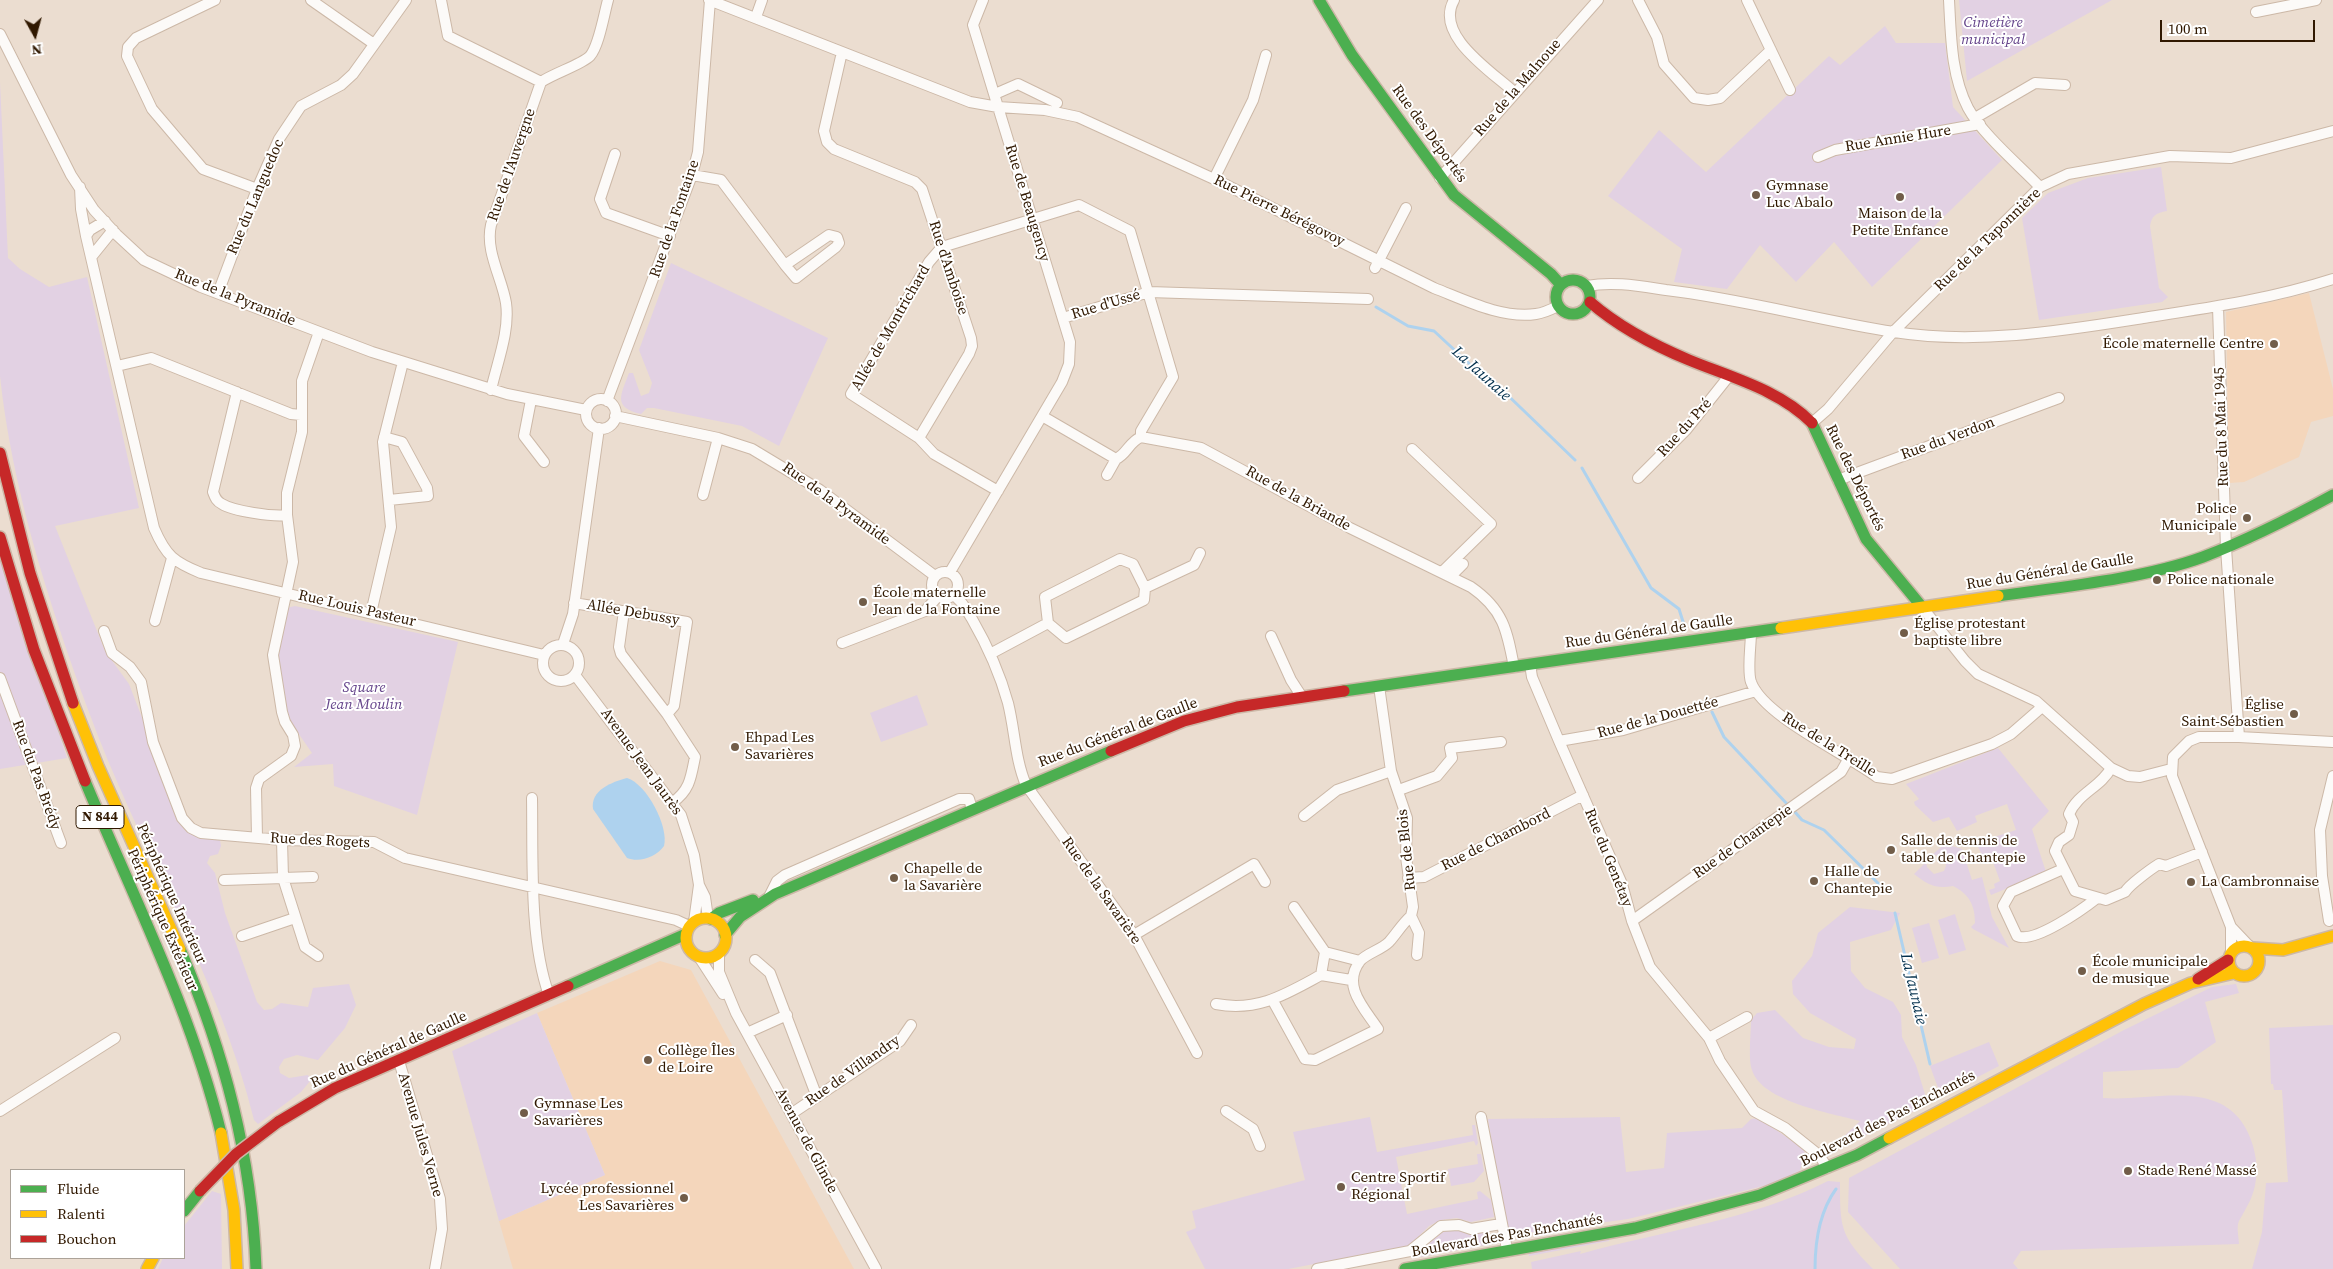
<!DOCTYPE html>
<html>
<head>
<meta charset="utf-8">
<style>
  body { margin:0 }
  #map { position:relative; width:2333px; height:1269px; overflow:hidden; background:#ebddd0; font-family:"Source Serif 4",serif }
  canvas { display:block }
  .legend { position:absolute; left:10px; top:1169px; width:175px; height:90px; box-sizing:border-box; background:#fff; border:1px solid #aca399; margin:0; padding:6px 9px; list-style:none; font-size:15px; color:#301800 }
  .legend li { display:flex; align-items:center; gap:10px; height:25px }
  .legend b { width:25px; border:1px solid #aca399 }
  .north { position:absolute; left:10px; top:10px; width:50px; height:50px; -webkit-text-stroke:4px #fff; paint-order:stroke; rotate:173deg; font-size:14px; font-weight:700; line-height:20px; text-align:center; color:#301800 }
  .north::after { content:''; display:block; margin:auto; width:18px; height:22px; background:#301800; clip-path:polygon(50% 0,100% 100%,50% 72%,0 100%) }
  .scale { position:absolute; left:2160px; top:20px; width:155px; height:22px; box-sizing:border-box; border:2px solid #301800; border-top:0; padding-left:6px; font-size:15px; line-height:18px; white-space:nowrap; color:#301800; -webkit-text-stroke:4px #fff; paint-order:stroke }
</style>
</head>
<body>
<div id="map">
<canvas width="2333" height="1269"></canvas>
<ul class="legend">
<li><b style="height:6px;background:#4caf50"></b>Fluide</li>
<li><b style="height:6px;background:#ffc107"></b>Ralenti</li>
<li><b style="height:6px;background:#c62828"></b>Bouchon</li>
</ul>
<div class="north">N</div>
<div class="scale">100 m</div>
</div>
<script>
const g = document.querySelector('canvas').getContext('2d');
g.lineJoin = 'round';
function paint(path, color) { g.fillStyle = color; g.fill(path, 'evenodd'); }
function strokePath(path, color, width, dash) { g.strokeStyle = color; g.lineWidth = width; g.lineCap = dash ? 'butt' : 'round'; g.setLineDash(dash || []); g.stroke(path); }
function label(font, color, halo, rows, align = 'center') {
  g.font = font + ' "Source Serif 4",serif'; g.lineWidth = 4; g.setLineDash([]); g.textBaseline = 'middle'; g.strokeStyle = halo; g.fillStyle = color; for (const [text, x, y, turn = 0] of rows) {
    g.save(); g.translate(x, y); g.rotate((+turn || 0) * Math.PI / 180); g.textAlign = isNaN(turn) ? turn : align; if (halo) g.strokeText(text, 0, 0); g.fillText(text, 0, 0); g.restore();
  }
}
const built = new Path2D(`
  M 2309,293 L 2333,389 L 2333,416 L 2311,422 L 2299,457 L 2244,482 L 2229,483 L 2226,312 Z
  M 660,961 L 691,970 L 854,1269 L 513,1269 L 499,1221 L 605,1175 L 537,1013 Z`);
const green = new Path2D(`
  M 1959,0 L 2112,0 L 1967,81 Z
  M 1885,26 L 1896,43 L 1945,43 L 1953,107 L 2002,160 L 1872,287 L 1834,242 L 1796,282 L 1760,245 L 1727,289 L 1674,282 L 1682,249 L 1608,196 L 1659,130 L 1706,172 L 1829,56 L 1840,65 Z
  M 0,82 L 8,258 L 20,269 L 49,287 L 87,277 L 139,508 L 55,526 L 105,651 L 129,684 L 184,826 L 204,838 L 220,840 L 221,846 L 218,854 L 210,856 L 207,863 L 215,873 L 225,913 L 257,1002 L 264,1010 L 272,1009 L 281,1003 L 308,1007 L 313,988 L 349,984 L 356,1005 L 345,1028 L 318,1060 L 297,1055 L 284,1059 L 279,1067 L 280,1073 L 289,1078 L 308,1075 L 311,1080 L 301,1092 L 258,1124 L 254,1120 C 218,974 138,847 87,707 C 48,600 12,489 0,376 C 0,344 0,310 0,278 C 0,212 0,147 0,82 Z
  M 2161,167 L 2167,211 C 2156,213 2152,215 2150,226 L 2159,288 L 2168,297 L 2162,302 L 2039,320 L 2022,218 L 2048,193 L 2088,178 Z
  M 671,263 L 828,338 L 779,446 L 742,426 L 654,408 L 647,408 L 641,414 C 612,407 621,395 629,373 L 633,373 L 641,396 L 649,393 L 652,383 L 639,350 Z
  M 0,549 L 67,758 L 0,769 Z
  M 295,606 L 458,642 L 417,815 L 334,786 L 333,764 L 294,767 L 312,753 L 287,717 L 278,658 L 287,608 Z
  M 917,695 L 928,725 L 881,742 L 870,713 Z
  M 1998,748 L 2049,811 L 2032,829 L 2046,872 L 1991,895 L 1989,890 L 1995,888 L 1994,884 L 2000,881 L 1990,854 L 1982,855 L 1976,843 L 2016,830 L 2007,804 L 1975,816 L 1977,822 L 1957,831 L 1949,817 L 1933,822 L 1915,805 L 1914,802 L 1919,799 L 1906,784 Z
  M 1945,844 L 1962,849 L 1972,880 L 1982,877 L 1992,917 L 2009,948 L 1973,929 L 1971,927 L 1975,923 C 1975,905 1969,894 1953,886 C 1936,889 1928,885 1914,874 L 1926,862 L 1927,867 L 1934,874 L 1944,871 L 1946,866 L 1945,859 L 1933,854 Z
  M 1850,907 L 1900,913 L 1891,930 L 1850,942 L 1851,971 L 1865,988 L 1893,1002 L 1901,1015 L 1902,1037 L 1916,1065 L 1928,1104 L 1848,1144 L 1833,1147 L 1860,1121 C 1831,1113 1762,1102 1752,1070 C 1748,1059 1751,1033 1751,1020 L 1757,1013 L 1775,1010 L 1803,1038 L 1829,1047 L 1854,1049 L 1856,1039 L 1810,1013 L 1793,994 L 1792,981 L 1812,956 L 1818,933 Z
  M 1955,914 L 1966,950 L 1949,955 L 1938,920 Z
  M 1929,923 L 1939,958 L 1922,963 L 1912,928 Z
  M 2236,984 L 2239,993 L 2205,1002 L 2216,1042 L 2178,1068 L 2103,1072 L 2103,1098 C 2148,1102 2217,1078 2245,1127 C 2254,1143 2258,1161 2256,1179 C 2254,1197 2247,1206 2239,1221 C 2236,1227 2239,1238 2239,1244 L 2021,1251 L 2013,1263 L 2018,1269 L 1900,1269 L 1848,1212 L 1849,1178 L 2124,1030 L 2212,987 Z
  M 537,1013 L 605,1175 L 499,1221 L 452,1051 Z
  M 2333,1025 L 2333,1269 L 2252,1269 L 2262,1232 L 2266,1183 L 2288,1182 L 2282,1090 L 2274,1090 L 2273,1084 L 2271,1084 L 2269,1028 Z
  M 1989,1042 L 1999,1066 L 1941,1096 L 1930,1066 Z
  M 1370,1117 L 1377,1152 L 1473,1135 L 1472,1125 L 1475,1125 L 1478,1143 L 1476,1146 L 1474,1141 L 1396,1157 L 1407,1214 L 1478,1199 L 1477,1192 L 1480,1191 L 1491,1200 L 1494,1217 L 1471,1222 L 1457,1218 L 1441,1220 L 1429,1226 L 1413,1242 L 1413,1245 L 1288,1269 L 1205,1269 L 1186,1232 L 1196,1228 L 1192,1211 L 1305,1180 L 1293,1132 Z
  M 1620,1117 L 1626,1172 L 1664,1168 L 1667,1133 L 1742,1128 L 1751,1119 L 1759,1118 L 1805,1150 L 1800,1171 L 1776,1183 L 1628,1219 L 1520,1234 L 1505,1225 L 1488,1119 Z
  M 1477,1154 L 1481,1154 L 1484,1171 L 1474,1182 L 1451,1186 L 1448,1169 L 1478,1164 Z
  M 1828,1181 L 1840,1182 C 1840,1227 1840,1236 1873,1269 L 1532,1269 L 1531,1262 L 1581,1251 L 1580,1254 C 1662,1231 1751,1220 1828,1181 Z
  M 212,1191 L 221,1194 L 222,1269 L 158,1269 L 163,1258 L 184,1258 L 184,1226 Z
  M 1453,1229 L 1466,1232 L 1483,1231 L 1485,1245 L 1421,1257 L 1420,1252 C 1432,1243 1437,1232 1453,1229 Z
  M 1608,1236 L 1609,1241 L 1529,1256 L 1528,1251 Z`);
const water = new Path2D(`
  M 627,778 C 647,784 669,827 664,846 C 656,857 640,863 627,858 L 593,809 C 590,790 612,782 627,778 Z`);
const stream = new Path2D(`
  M 1376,307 L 1408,326 L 1434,331 L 1489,382 L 1495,383 L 1575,460
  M 1582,468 L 1651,588 L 1679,609 L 1685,628
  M 1712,712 L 1724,737 L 1788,805
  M 1795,812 L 1802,820 L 1824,830 L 1884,889
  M 1895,913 L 1930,1064
  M 1815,1269 C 1815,1242 1820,1211 1836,1189`);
const street = new Path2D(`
  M 215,0 L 136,38 L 128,47 L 127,56 L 152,109 L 203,169 L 257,189
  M 311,0 L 374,44
  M 441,0 L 448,36 L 541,82
  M 709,0 L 970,102 L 998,107 L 1070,342 L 1069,364 L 1062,382 L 950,572
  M 983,0 L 973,25 L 998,107 L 1045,110 L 1078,117 L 1214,179 L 1434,288 C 1465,300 1502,319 1536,314 C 1544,313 1552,309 1558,306
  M 1454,0 C 1434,35 1491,71 1514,92
  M 1638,0 L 1657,37 L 1664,64 L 1694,98 L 1708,100 L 1720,98 L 1771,50
  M 1747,0 L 1790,90
  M 1949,0 C 1951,36 1951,75 1968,108 C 1982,134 2019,165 2040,187
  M 2256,12 L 2316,0
  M 756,17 L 762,0
  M 0,34 L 71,175 L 94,210 L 117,235 L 144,260 L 201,287 L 372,352 L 507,394 L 586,410
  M 842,52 L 824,131 L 827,142 L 834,149 L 915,182 L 922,189 L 971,338 L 972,346 L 969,354 L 919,438 L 934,454 L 998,491
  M 995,94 L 1018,84 L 1057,103
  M 1975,118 L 2035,83 L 2065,85
  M 615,154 L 600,199 L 606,213 L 670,236
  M 1818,157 L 1835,150 L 1980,124
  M 692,175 L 721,180 L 785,265 L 796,278 L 836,247 L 839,243 L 837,237 L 829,235 L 785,265
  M 1440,178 L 1598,0
  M 1214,179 L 1253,100 L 1266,55
  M 80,187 L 81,209 L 86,236 L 154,528 C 166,556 174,562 201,573 L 544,655
  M 86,236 L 90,230 L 105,221
  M 92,256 L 113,230
  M 1375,268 L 1406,208
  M 1587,286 C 1613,281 1639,286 1666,290 C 1743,299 1817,320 1894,332 C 1977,345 2061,331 2143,318 C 2208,308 2271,299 2333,279
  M 218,293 L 257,189 L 279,139 L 301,106 L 341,85 L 353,74 L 406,0
  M 2218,307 L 2226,548 L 2239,737
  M 1063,318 L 1149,292 L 1368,299
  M 117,366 L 151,358 L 291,414 L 301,415
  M 491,390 C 497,363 510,331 506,303 C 502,278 485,251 491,225 L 541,82 C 554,73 581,65 590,56 C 599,46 604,14 608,0
  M 237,392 L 213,492 C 215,497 216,501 222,504 C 233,511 273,517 287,515
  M586 414a15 15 0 1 1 30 0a15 15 0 1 1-30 0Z
  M 531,400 L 524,436 L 544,462
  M 607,401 L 692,175 L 698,152 L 710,0
  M 615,416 L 718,438 L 752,449 L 820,490 L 935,576
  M 1042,416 L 1116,459 C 1127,454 1129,442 1141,437
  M 1812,423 L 1828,409 L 1893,332 L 2040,187 L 2068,174 L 2170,156 L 2231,158 L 2333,131
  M 384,437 L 402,442 L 427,488 L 428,496 L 389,500
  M 1141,437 L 1201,448 L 1350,528 L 1471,587 C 1503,609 1507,630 1514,667
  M 919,438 L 851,394 L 929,262 L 942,247 L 1079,205 L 1130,231 L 1173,377 L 1141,431 L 1141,437
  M 1412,449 L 1491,524 L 1442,572
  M 1107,475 L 1116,459
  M 1638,478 L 1686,430 L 1729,376
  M 1838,480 L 2059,398
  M 703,495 L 718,438
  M 1120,559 L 1133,564 L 1145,588 L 1144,600 L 1066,638 L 1048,623 L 1045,597 Z
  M932 585a13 13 0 1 1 26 0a13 13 0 1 1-26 0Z
  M 1451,576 L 1463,564
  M 1145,588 L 1194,565 L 1200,553
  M 953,595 C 962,600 966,610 972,619 C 987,645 1000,674 1008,703 C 1015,731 1015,759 1026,785 L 1134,935 L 1197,1053
  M 574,603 L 687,622 L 674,706 L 667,714
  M 1922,607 L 1965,661 L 1978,674 L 2036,701 L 2111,768 L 2128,776 L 2140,777 L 2171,769
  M 624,611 L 619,647 L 621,654 L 667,714 L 695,757 C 691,777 690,790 673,802
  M 371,613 L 391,527 L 383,442 L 403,362
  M 155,621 L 172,558
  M 104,631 L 112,653 L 130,667 L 141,682 L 153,742 L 182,818 L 191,828 L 201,833 L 282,840 L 374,842 L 405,858 L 676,920 L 689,926
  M 1751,632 C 1751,646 1747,670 1751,682 C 1764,717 1847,754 1877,777 L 1892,779 L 1992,744 L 2011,734 L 2042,707
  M 1271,636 L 1291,680 L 1302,697
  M 842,643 L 925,611 L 938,596
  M 563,644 L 573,614 L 599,428
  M543 663a18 18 0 1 1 36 0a18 18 0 1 1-36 0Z
  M 990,654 L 1048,623
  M 1530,664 L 1532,677 L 1559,741 L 1622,884 L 1632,921 L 1650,967 L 1709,1038 L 1720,1061 L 1754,1111 L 1785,1128 L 1820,1156 L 1827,1168
  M 575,675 L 681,815 L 694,855 L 699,885 L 705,897 L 708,918
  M 0,678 L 61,843
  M 1379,686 L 1391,771 L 1407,818 L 1406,857 L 1413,907 L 1411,916 L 1419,933 L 1417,955
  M 1559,741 L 1623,730 L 1756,691
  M 2111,768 C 2101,787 2078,793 2069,814 L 2073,822 L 2069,835 L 2059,842 L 2055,851 L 2075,891 L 2106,900 L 2125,892 C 2129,885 2151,869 2159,864 L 2166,866 L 2202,852
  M 1399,790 L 1437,776 L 1452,758 L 1450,748 L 1501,742
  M 532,798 C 533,857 529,940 549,995
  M 1304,816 L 1337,790 L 1391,771
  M 257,837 L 256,788 L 259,779 L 291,756 L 295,746 L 293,735 L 285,722 L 282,712 L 273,655 L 293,562 L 287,515 L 287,493 L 302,432 L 302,381 L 319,332
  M 282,840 L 283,878 L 305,947 L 318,956
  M 2063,869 L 2011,892 L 2003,906 L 2017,936 C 2034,944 2083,909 2097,898
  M 1408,878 L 1424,877 L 1583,795
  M 224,880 L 313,877
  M 770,895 L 777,881 L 785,875 L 959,799 L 969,799 L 972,809
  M 1294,907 L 1325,952
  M 1632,921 L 1841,772 L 1849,758
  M 2329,921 L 2322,876 L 2320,830 L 2333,776
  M 694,922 L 699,885
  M 2231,927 L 2250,947
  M 1134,935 L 1254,864 L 1265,882
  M 242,936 L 295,918
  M 2231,952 L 2231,927 L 2172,776 L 2173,757 L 2189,741 L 2199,737 L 2239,737 L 2333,742
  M 719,953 L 719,972 L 736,1013 L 876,1269
  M 699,957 L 723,994
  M 755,960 L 770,973 L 817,1097
  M 1351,980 L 1321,975 L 1325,952 L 1360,961
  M 1273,1001 L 1305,1059 L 1315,1060 L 1378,1029 C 1365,1009 1341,986 1360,961 C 1367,953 1381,950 1389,942 C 1397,933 1402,924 1411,916
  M 1216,1004 C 1258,1012 1286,994 1321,975
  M 747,1033 L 787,1015
  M 1709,1038 L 1747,1017
  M 399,1061 L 440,1199 L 442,1229 L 435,1269
  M 0,1111 L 115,1038
  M 1226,1111 L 1253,1129 L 1260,1146
  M 791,1114 L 900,1041 L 911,1025
  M 1481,1117 L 1507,1249
  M 1317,1269 L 1410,1251 L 1441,1226 L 1459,1225 L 1471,1229 L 1501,1224`);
const fast = new Path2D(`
  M 1319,0 L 1352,55 L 1454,195 L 1551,274 L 1561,285
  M1556 297a17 17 0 1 1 34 0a17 17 0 1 1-34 0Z
  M 1812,423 L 1866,539 L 1922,607
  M 1998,596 C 2061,587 2143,579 2203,557 C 2247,540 2291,518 2333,495
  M 1344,691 L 1781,628
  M 85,781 C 133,897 191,1010 221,1133
  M 711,919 L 719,913 L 753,900
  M 725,935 L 740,917 L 775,894 L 1111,751
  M 180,949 C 224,1052 252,1156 256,1269
  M 568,986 L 686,934
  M 184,1211 L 200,1191
  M 1405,1269 L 1635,1228 L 1760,1195 L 1857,1155 L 1889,1138`);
const slow = new Path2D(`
  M 1781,628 L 1998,596
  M 73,703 L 98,766 L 180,949
  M686 938a20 20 0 1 1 40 0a20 20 0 1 1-40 0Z
  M2229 961a15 15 0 1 1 30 0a15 15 0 1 1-30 0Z
  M 2253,948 L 2283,950 L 2333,936
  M 221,1133 L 234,1210 L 237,1269
  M 1889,1138 L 2144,1004 L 2191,983 L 2234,973
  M 147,1269 L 153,1258`);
const jam = new Path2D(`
  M 1590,302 C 1620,328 1653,345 1689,360 C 1730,377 1780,390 1812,423
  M 0,453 L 30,573 L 73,703
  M 0,537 L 34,650 L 85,781
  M 1111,751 L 1184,721 L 1237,707 L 1344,691
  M 2198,979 L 2228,960
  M 278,1122 L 335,1088 L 568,986`);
const jamBridge = new Path2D(`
  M 200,1191 L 236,1154 L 278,1122`);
const markers = [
  [1756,195,5,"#715d49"],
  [1900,197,5,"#715d49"],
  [2274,344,5,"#715d49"],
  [2247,518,5,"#715d49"],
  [2157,580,5,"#715d49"],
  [863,602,5,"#715d49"],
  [1904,633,5,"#715d49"],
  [2294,714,5,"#715d49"],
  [735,747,5,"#715d49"],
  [1891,850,5,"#715d49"],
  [894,878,5,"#715d49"],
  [1814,881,5,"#715d49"],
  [2191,882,5,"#715d49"],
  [2082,971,5,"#715d49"],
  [648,1060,5,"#715d49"],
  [524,1113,5,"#715d49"],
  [2128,1171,5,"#715d49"],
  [1341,1187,5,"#715d49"],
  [684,1198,5,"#715d49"]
];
const shields = [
  [100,817,48]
];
const shieldNames = [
  ["N 844",100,817]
];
const parkNames = [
  ["Cimetière",1993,23],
  ["municipal",1993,40],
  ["Square",364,688],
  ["Jean Moulin",364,705]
];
const streetNames = [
  ["Rue de la Malnoue",1518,88,-49],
  ["Rue des Déportés",1429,134,54],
  ["Rue Annie Hure",1898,139,-9],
  ["Rue de l'Auvergne",512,165,-71],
  ["Rue du Languedoc",256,197,-67],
  ["Rue de Beaugency",1027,203,73],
  ["Rue Pierre Bérégovoy",1279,211,26],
  ["Rue de la Fontaine",675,219,-71],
  ["Rue de la Taponnière",1988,240,-44],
  ["Rue d'Amboise",948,268,72],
  ["Rue de la Pyramide",235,298,22],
  ["Rue d'Ussé",1106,305,-17],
  ["Allée de Montrichard",891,328,-60],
  ["Rue du 8 Mai 1945",2222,427,-92],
  ["Rue du Pré",1685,428,-48],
  ["Rue du Verdon",1948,439,-20],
  ["Rue des Déportés",1855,478,64],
  ["Rue de la Briande",1298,499,29],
  ["Rue de la Pyramide",836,504,36],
  ["Rue du Général de Gaulle",2050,572,-9],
  ["Rue Louis Pasteur",357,609,13],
  ["Allée Debussy",633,613,10],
  ["Rue du Général de Gaulle",1649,632,-8],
  ["Rue de la Douettée",1658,718,-15],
  ["Rue du Général de Gaulle",1118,733,-21],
  ["Rue de la Treille",1829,745,32],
  ["Avenue Jean Jaurès",641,762,54],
  ["Rue du Pas Brédy",36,775,70],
  ["Rue de Chambord",1496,840,-27],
  ["Rue des Rogets",320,841,3],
  ["Rue de Chantepie",1743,842,-35],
  ["Rue de Blois",1407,850,-96],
  ["Rue du Genétay",1608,858,68],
  ["Rue de la Savarière",1101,891,55],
  ["Périphérique Intérieur",171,894,66],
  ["Périphérique Extérieur",162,920,66],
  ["Rue du Général de Gaulle",389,1050,-24],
  ["Rue de Villandry",853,1071,-35],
  ["Boulevard des Pas Enchantés",1888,1119,-27],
  ["Avenue Jules Verne",420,1135,74],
  ["Avenue de Glinde",806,1141,62],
  ["Boulevard des Pas Enchantés",1507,1236,-10]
];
const poiNames = [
  ["Gymnase",1766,186],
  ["Luc Abalo",1766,203],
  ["Maison de la",1900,214,"center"],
  ["Petite Enfance",1900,231,"center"],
  ["École maternelle Centre",2264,344,"right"],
  ["Police",2237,509,"right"],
  ["Municipale",2237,526,"right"],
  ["Police nationale",2167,580],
  ["École maternelle",873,593],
  ["Jean de la Fontaine",873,610],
  ["Église protestant",1914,624],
  ["baptiste libre",1914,641],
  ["Église",2284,705,"right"],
  ["Saint-Sébastien",2284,722,"right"],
  ["Ehpad Les",745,738],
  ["Savarières",745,755],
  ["Salle de tennis de",1901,841],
  ["table de Chantepie",1901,858],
  ["Chapelle de",904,869],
  ["la Savarière",904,886],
  ["Halle de",1824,872],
  ["Chantepie",1824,889],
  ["La Cambronnaise",2201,882],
  ["École municipale",2092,962],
  ["de musique",2092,979],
  ["Collège Îles",658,1051],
  ["de Loire",658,1068],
  ["Gymnase Les",534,1104],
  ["Savarières",534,1121],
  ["Stade René Massé",2138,1171],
  ["Centre Sportif",1351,1178],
  ["Régional",1351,1195],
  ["Lycée professionnel",674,1189,"right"],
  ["Les Savarières",674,1206,"right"]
];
const waterNames = [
  ["La Jaunaie",1481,374,42],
  ["La Jaunaie",1913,989,77]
];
paint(built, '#f4d6bb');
paint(green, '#e2d1e3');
paint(water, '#aed2ee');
strokePath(stream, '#aed2ee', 3);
strokePath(street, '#ccb8a7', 12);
strokePath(fast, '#ccb8a7', 14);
strokePath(slow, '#ccb8a7', 14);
strokePath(jam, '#ccb8a7', 14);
strokePath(street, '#fcfaf8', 10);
strokePath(fast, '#4caf50', 11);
strokePath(slow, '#ffc107', 11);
strokePath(jam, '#c62828', 11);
strokePath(jamBridge, '#ccb8a7', 14, []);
strokePath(jamBridge, '#c62828', 11);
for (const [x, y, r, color] of markers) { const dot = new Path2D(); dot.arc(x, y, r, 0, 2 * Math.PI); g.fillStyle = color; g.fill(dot); strokePath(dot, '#fff', 2); }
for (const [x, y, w] of shields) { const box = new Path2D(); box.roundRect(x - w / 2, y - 11.5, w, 23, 4); g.fillStyle = '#fff'; g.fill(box); strokePath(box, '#301800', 1); }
label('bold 14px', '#301800', null, shieldNames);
label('italic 15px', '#65448b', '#fff', parkNames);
label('15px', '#301800', '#fff', streetNames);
label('15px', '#301800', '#fff', poiNames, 'left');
label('italic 16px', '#022f4c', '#fff', waterNames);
</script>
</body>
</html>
